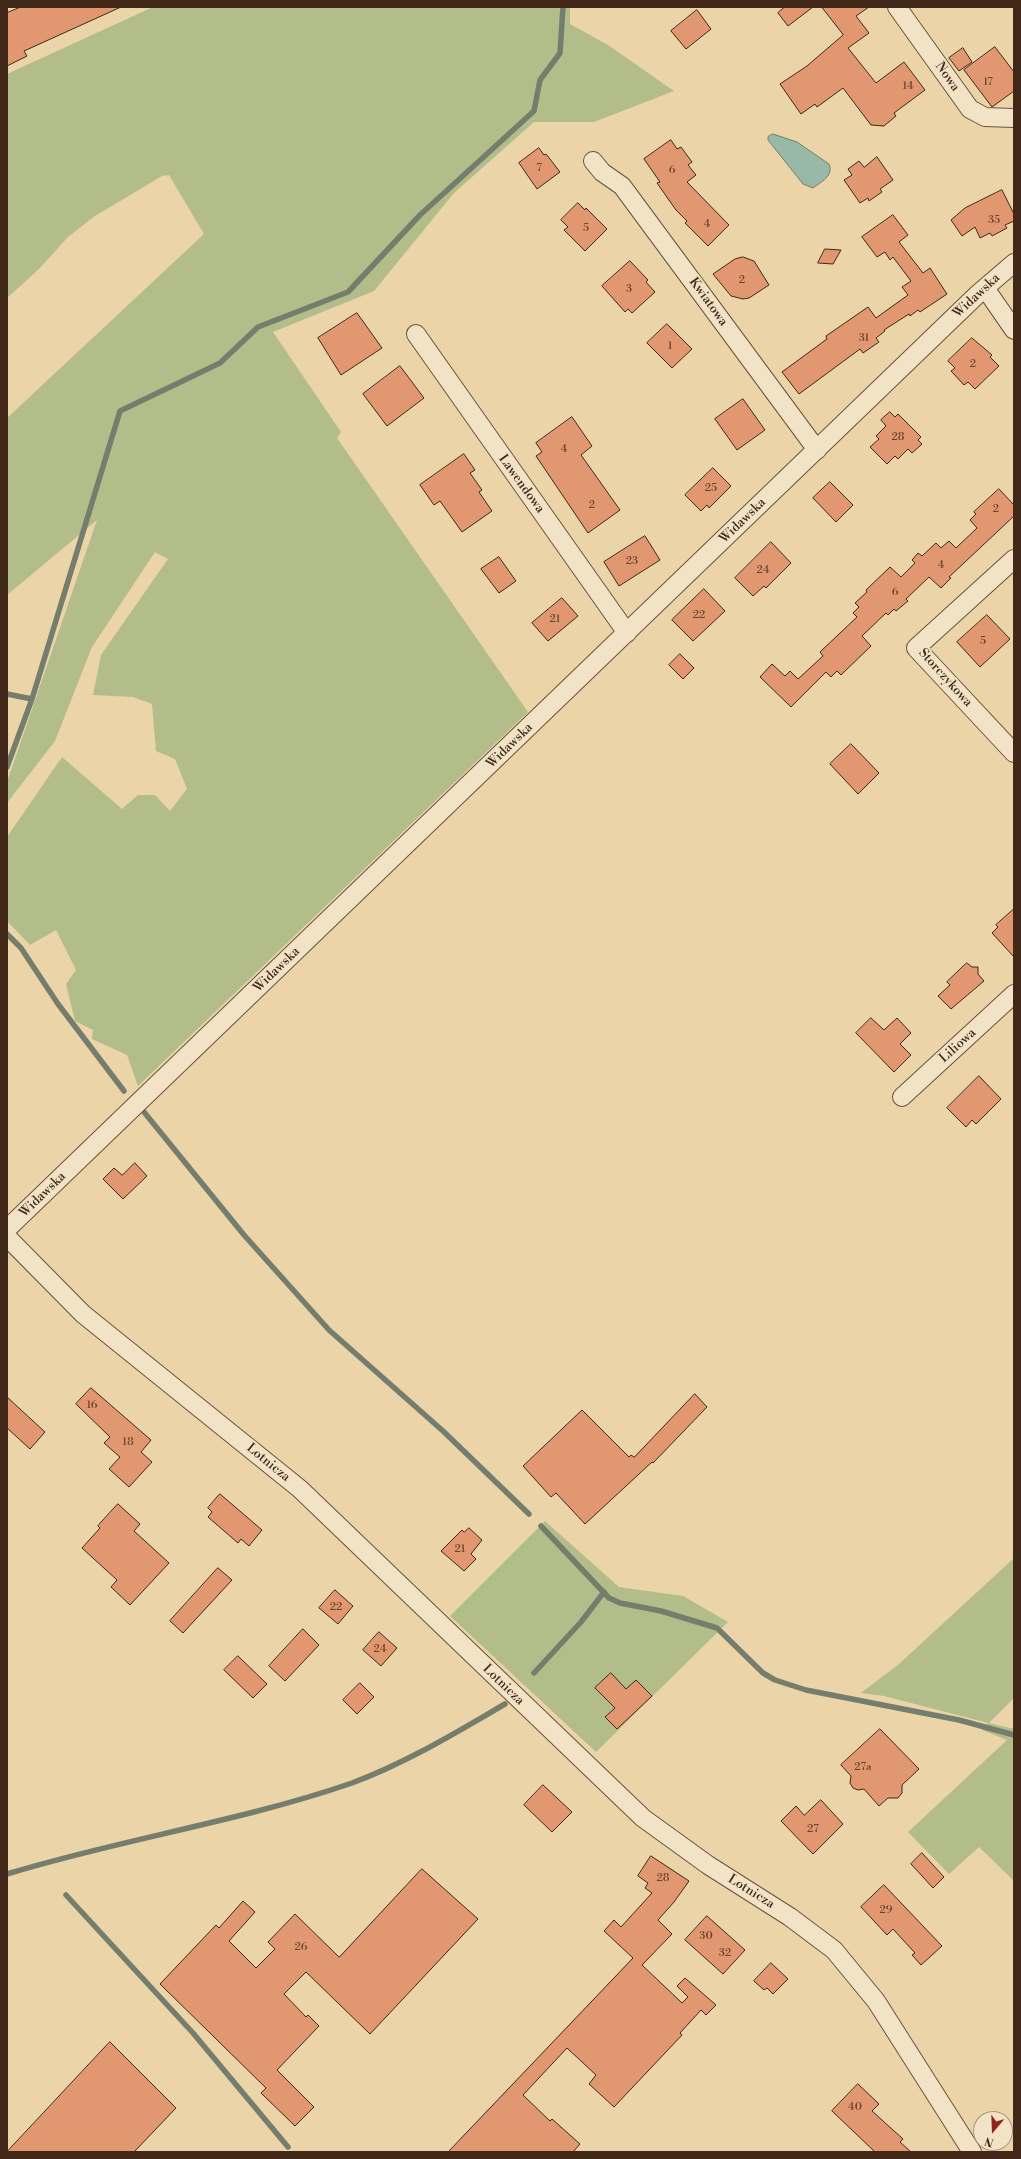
<!DOCTYPE html>
<html>
<head>
<meta charset="utf-8">
<style>
  body { margin:0 }
  #map { position:relative; width:1021px; height:2159px; overflow:hidden; background:#ebd4a7; font-family:"Libre Bodoni",serif }
  canvas { display:block }
  .frame { position:absolute; inset:0; border:8px solid #402718; pointer-events:none }
  .north { position:absolute; left:973px; top:2111px; width:40px; height:40px; box-sizing:border-box; background:#f2e3c6; border:1px solid #ab9880; border-radius:50%; rotate:199deg; font-size:11px; font-weight:700; line-height:16px; text-align:center; color:#402718 }
  .north::after { content:''; display:block; margin:auto; width:14px; height:18px; background:#8f2418; clip-path:polygon(50% 0,100% 100%,50% 72%,0 100%) }
</style>
</head>
<body>
<div id="map">
<canvas width="1021" height="2159"></canvas>
<div class="frame"></div>
<div class="north">N</div>
</div>
<script>
const g = document.querySelector('canvas').getContext('2d');
g.lineJoin = 'round';
function paint(path, color) { g.fillStyle = color; g.fill(path, 'evenodd'); }
function strokePath(path, color, width, dash) { g.strokeStyle = color; g.lineWidth = width; g.lineCap = dash ? 'butt' : 'round'; g.setLineDash(dash || []); g.stroke(path); }
function label(font, color, halo, rows, align = 'center') {
  g.font = font + ' "Libre Bodoni",serif'; g.lineWidth = 4; g.setLineDash([]); g.textBaseline = 'middle'; g.strokeStyle = halo; g.fillStyle = color; for (const [text, x, y, turn = 0] of rows) {
    g.save(); g.translate(x, y); g.rotate((+turn || 0) * Math.PI / 180); g.textAlign = isNaN(turn) ? turn : align; if (halo) g.strokeText(text, 0, 0); g.fillText(text, 0, 0); g.restore();
  }
}
const green = new Path2D(`
  M 153,7 L 570,7 L 570,24 L 608,45 L 674,91 L 594,122 L 534,122 L 454,193 L 374,291 L 273,332 L 341,432 L 337,438 L 528,712 L 138,1086 L 127,1055 L 92,1039 L 93,1030 L 75,1021 L 66,984 L 76,970 L 56,930 L 30,945 L 7,921 L 7,837 L 62,757 L 122,809 L 138,795 L 155,795 L 170,811 L 187,789 L 175,759 L 156,751 L 152,704 L 133,697 L 93,695 L 101,655 L 168,559 L 155,552 L 92,647 L 55,741 L 7,803 L 7,782 L 97,520 L 7,595 L 7,418 L 204,234 L 169,175 L 162,176 L 95,216 L 68,237 L 39,269 L 7,298 L 7,74 Z
  M 545,1521 L 619,1587 L 683,1596 L 728,1622 L 596,1752 L 450,1616 Z
  M 1014,1558 L 1014,1698 L 989,1723 L 1014,1729 L 1014,1881 L 979,1847 L 949,1874 L 908,1832 L 1007,1740 L 982,1730 L 988,1723 L 884,1696 L 861,1693 L 899,1664 Z`);
const water = new Path2D(`
  M 773,134 L 797,142 L 829,164 C 834,176 821,182 813,188 L 803,184 L 768,140 L 768,137 Z`);
const stream = new Path2D(`
  M 7,694 L 32,699
  M 7,767 L 32,699 L 120,411 L 220,363 L 258,327 L 348,292 L 420,215 L 534,111 L 540,80 L 560,53 L 563,7
  M 7,934 L 21,948 L 58,1004 L 124,1091
  M 144,1112 L 244,1235 L 329,1330 L 443,1431 L 529,1514
  M 541,1526 L 609,1598 L 620,1603 L 661,1611 L 717,1628 L 763,1673 L 775,1680 L 806,1690 L 959,1720 L 1014,1735
  M 534,1673 L 581,1622 L 604,1592
  M 7,1874 C 121,1839 239,1822 352,1783 C 406,1763 455,1733 505,1704
  M 66,1895 L 193,2033 L 288,2147`);
const building = new Path2D(`
  M 21,7 L 121,7 L 24,51 L 27,56 L 7,66 L 7,13 Z
  M 785,7 L 813,7 L 788,26 L 778,13 Z
  M 822,7 L 869,7 L 856,16 L 869,33 L 848,48 L 876,83 L 904,62 L 925,90 L 894,113 L 896,116 L 884,126 L 871,125 L 843,88 L 817,107 L 815,104 L 801,114 L 780,84 L 807,66 L 843,35 Z
  M 697,10 L 711,29 L 686,49 L 671,31 Z
  M 995,47 L 1014,72 L 1014,91 L 992,107 L 964,70 Z
  M 963,48 L 972,62 L 959,71 L 949,58 Z
  M 671,140 L 677,149 L 681,147 L 692,162 L 688,165 L 696,175 L 687,182 L 729,225 L 708,246 L 685,223 L 687,221 L 676,210 L 657,183 L 660,182 L 644,159 Z
  M 539,148 L 544,155 L 546,154 L 560,172 L 537,189 L 519,163 Z
  M 877,157 L 893,180 L 880,189 L 882,192 L 869,201 L 868,198 L 860,203 L 844,180 L 852,175 L 848,169 L 859,161 L 864,167 Z
  M 1002,190 L 1014,214 L 1014,221 L 1005,225 L 1007,228 L 992,236 L 990,233 L 980,238 L 975,227 L 962,236 L 951,220 L 965,208 Z
  M 578,203 L 585,210 L 586,208 L 607,229 L 585,251 L 564,230 L 568,227 L 561,220 Z
  M 893,215 L 908,235 L 899,242 L 923,273 L 930,268 L 947,294 L 920,312 L 918,310 L 910,316 L 909,314 L 884,330 L 885,331 L 876,338 L 879,342 L 863,353 L 860,349 L 799,394 L 782,372 L 827,339 L 826,336 L 868,307 L 876,318 L 908,295 L 902,287 L 911,281 L 893,257 L 890,260 L 885,252 L 877,257 L 862,237 Z
  M 825,249 L 841,250 L 833,264 L 818,263 Z
  M 743,257 L 754,261 L 769,285 L 749,298 L 743,299 L 731,296 L 713,274 L 735,259 Z
  M 630,261 L 648,280 L 646,282 L 655,292 L 632,313 L 628,309 L 625,312 L 602,286 Z
  M 357,313 L 382,348 L 341,375 L 318,338 Z
  M 667,324 L 692,349 L 672,368 L 647,343 Z
  M 972,338 L 992,355 L 990,357 L 999,366 L 975,389 L 968,382 L 964,385 L 951,371 L 955,368 L 948,361 Z
  M 400,366 L 424,398 L 387,426 L 363,394 Z
  M 743,399 L 765,430 L 737,450 L 715,419 Z
  M 890,412 L 895,417 L 898,414 L 921,437 L 918,440 L 922,444 L 912,453 L 908,449 L 898,459 L 895,456 L 887,464 L 870,447 L 879,439 L 876,436 L 886,426 L 881,420 Z
  M 572,417 L 592,446 L 581,455 L 620,510 L 588,533 L 536,456 L 542,452 L 536,443 Z
  M 464,454 L 475,470 L 470,473 L 482,490 L 479,492 L 492,511 L 462,532 L 440,501 L 434,505 L 420,485 Z
  M 713,468 L 731,486 L 709,508 L 707,505 L 701,511 L 685,495 Z
  M 830,482 L 853,505 L 836,522 L 813,498 Z
  M 999,489 L 1014,505 L 1014,516 L 949,577 L 951,578 L 941,588 L 929,577 L 906,599 L 908,601 L 896,611 L 894,609 L 888,615 L 886,613 L 862,636 L 871,646 L 841,675 L 837,671 L 831,677 L 826,672 L 791,707 L 760,677 L 772,664 L 785,676 L 790,671 L 798,679 L 823,656 L 820,652 L 857,617 L 853,613 L 859,607 L 855,603 L 867,592 L 866,590 L 890,567 L 901,577 L 915,563 L 912,560 L 918,553 L 922,556 L 936,543 L 941,548 L 949,541 L 956,548 L 977,528 L 970,520 L 976,514 L 974,512 Z
  M 645,536 L 660,560 L 619,586 L 604,562 Z
  M 771,542 L 791,563 L 766,588 L 764,586 L 753,596 L 735,578 Z
  M 499,557 L 516,581 L 499,593 L 481,569 Z
  M 704,589 L 725,611 L 693,641 L 672,620 Z
  M 562,598 L 578,616 L 548,641 L 532,623 Z
  M 987,615 L 1010,639 L 980,667 L 957,642 Z
  M 680,654 L 694,668 L 683,679 L 669,665 Z
  M 851,744 L 879,773 L 858,794 L 830,764 Z
  M 1014,909 L 1014,957 L 992,933 L 998,927 L 996,925 Z
  M 967,963 L 972,967 L 978,967 L 978,974 L 984,981 L 951,1009 L 938,996 L 950,985 L 947,982 Z
  M 871,1018 L 884,1030 L 897,1018 L 911,1033 L 900,1044 L 911,1055 L 894,1072 L 856,1033 Z
  M 979,1076 L 1001,1099 L 976,1124 L 972,1120 L 966,1127 L 947,1108 Z
  M 135,1163 L 147,1176 L 123,1199 L 103,1179 L 114,1168 L 122,1175 Z
  M 91,1388 L 151,1440 L 141,1452 L 152,1462 L 129,1487 L 109,1469 L 120,1457 L 104,1443 L 110,1437 L 76,1404 Z
  M 695,1394 L 707,1407 L 653,1463 L 652,1462 L 585,1524 L 556,1493 L 551,1497 L 523,1466 L 582,1410 L 629,1457 L 631,1455 L 634,1457 Z
  M 7,1397 L 45,1432 L 30,1449 L 7,1428 Z
  M 220,1494 L 262,1530 L 249,1546 L 241,1539 L 238,1543 L 208,1517 L 212,1512 L 208,1508 Z
  M 118,1504 L 140,1524 L 134,1531 L 169,1563 L 130,1605 L 111,1587 L 117,1580 L 82,1548 L 100,1528 L 98,1526 Z
  M 469,1528 L 482,1540 L 471,1554 L 476,1559 L 464,1571 L 441,1551 L 462,1530 L 464,1532 Z
  M 218,1568 L 232,1580 L 183,1633 L 170,1621 Z
  M 335,1590 L 353,1606 L 338,1624 L 319,1608 Z
  M 303,1629 L 319,1645 L 285,1681 L 269,1666 Z
  M 379,1632 L 397,1648 L 381,1666 L 363,1650 Z
  M 238,1656 L 267,1684 L 253,1698 L 224,1670 Z
  M 611,1673 L 626,1689 L 636,1680 L 652,1696 L 617,1729 L 605,1717 L 615,1708 L 595,1688 Z
  M 360,1683 L 374,1697 L 357,1714 L 343,1700 Z
  M 880,1729 L 919,1769 L 902,1785 L 902,1793 L 898,1798 L 888,1798 L 879,1806 L 864,1789 L 858,1790 L 853,1788 L 850,1783 L 851,1776 L 841,1765 Z
  M 543,1785 L 572,1812 L 552,1832 L 524,1805 Z
  M 821,1800 L 843,1824 L 813,1854 L 781,1821 L 796,1806 L 804,1815 Z
  M 922,1853 L 944,1877 L 933,1888 L 911,1864 Z
  M 651,1856 L 689,1881 L 674,1902 L 658,1920 L 672,1934 L 642,1965 L 682,2003 L 688,1997 L 677,1986 L 685,1978 L 716,2005 L 706,2015 L 701,2010 L 680,2033 L 682,2035 L 614,2107 L 589,2084 L 596,2075 L 567,2048 L 523,2095 L 550,2121 L 552,2119 L 580,2144 L 573,2152 L 448,2152 L 633,1958 L 604,1931 L 614,1920 L 621,1927 L 652,1893 L 645,1888 L 648,1883 L 638,1876 Z
  M 422,1869 L 478,1919 L 370,2034 L 306,1972 L 284,1994 L 306,2017 L 308,2015 L 319,2026 L 277,2070 L 314,2107 L 295,2126 L 261,2093 L 266,2088 L 160,1984 L 216,1925 L 219,1928 L 243,1901 L 255,1912 L 229,1941 L 256,1968 L 275,1949 L 268,1942 L 295,1914 L 339,1957 Z
  M 884,1885 L 942,1946 L 921,1965 L 912,1955 L 915,1953 L 893,1929 L 887,1935 L 861,1907 Z
  M 707,1916 L 745,1950 L 723,1974 L 685,1940 Z
  M 771,1963 L 788,1979 L 773,1994 L 767,1988 L 764,1990 L 754,1981 Z
  M 110,2042 L 176,2108 L 134,2152 L 7,2152 Z
  M 858,2084 L 879,2104 L 872,2111 L 903,2139 L 900,2142 L 911,2152 L 875,2152 L 832,2111 Z`);
const street = new Path2D(`
  M 897,7 L 970,109 L 985,117 L 1014,118
  M 593,161 L 602,172 L 622,186 L 817,450
  M 985,288 L 1014,330
  M 416,334 L 627,633
  M 1014,559 L 916,648 L 1014,753
  M 902,1097 L 1014,994
  M 7,1229 L 979,293 L 1014,263
  M 7,1237 L 83,1314 L 300,1489 L 643,1818 L 708,1865 L 790,1917 L 834,1950 L 876,2001 L 972,2152`);
const numberNames = [
  ["17",988,82],
  ["14",908,86],
  ["7",539,168],
  ["6",672,170],
  ["35",994,220],
  ["4",707,224],
  ["5",586,228],
  ["2",742,280],
  ["3",629,289],
  ["31",864,338],
  ["1",670,346],
  ["2",973,364],
  ["28",898,437],
  ["4",564,449],
  ["25",711,488],
  ["2",592,505],
  ["2",996,509],
  ["23",632,561],
  ["4",941,565],
  ["24",763,570],
  ["6",895,592],
  ["22",699,615],
  ["21",555,619],
  ["5",983,641],
  ["16",92,1405],
  ["18",128,1442],
  ["21",460,1549],
  ["22",336,1607],
  ["24",380,1649],
  ["27a",863,1767],
  ["27",813,1829],
  ["28",663,1878],
  ["29",886,1910],
  ["30",706,1936],
  ["26",301,1947],
  ["32",725,1953],
  ["40",855,2107]
];
const streetNames = [
  ["Nowa",947,77,55],
  ["Widawska",977,296,-43],
  ["Kwiatowa",708,302,54],
  ["Lawendowa",521,484,54],
  ["Widawska",743,521,-44],
  ["Storczykowa",945,678,48],
  ["Widawska",510,746,-44],
  ["Widawska",277,970,-44],
  ["Liliowa",958,1046,-42],
  ["Widawska",43,1195,-44],
  ["Lotnicza",268,1463,39],
  ["Lotnicza",503,1685,44],
  ["Lotnicza",751,1892,32]
];
paint(green, '#b3bd8a');
paint(water, '#99b8a5');
strokePath(water, '#757e6d', 1);
strokePath(stream, '#757e6d', 5.5);
paint(building, '#e19871');
strokePath(building, '#402718', 1);
strokePath(street, '#6b523c', 20);
strokePath(street, '#f2e3c6', 18);
label('11px', '#68432e', null, numberNames);
label('13px', '#402718', '#f2e3c6', streetNames);
</script>
</body>
</html>
